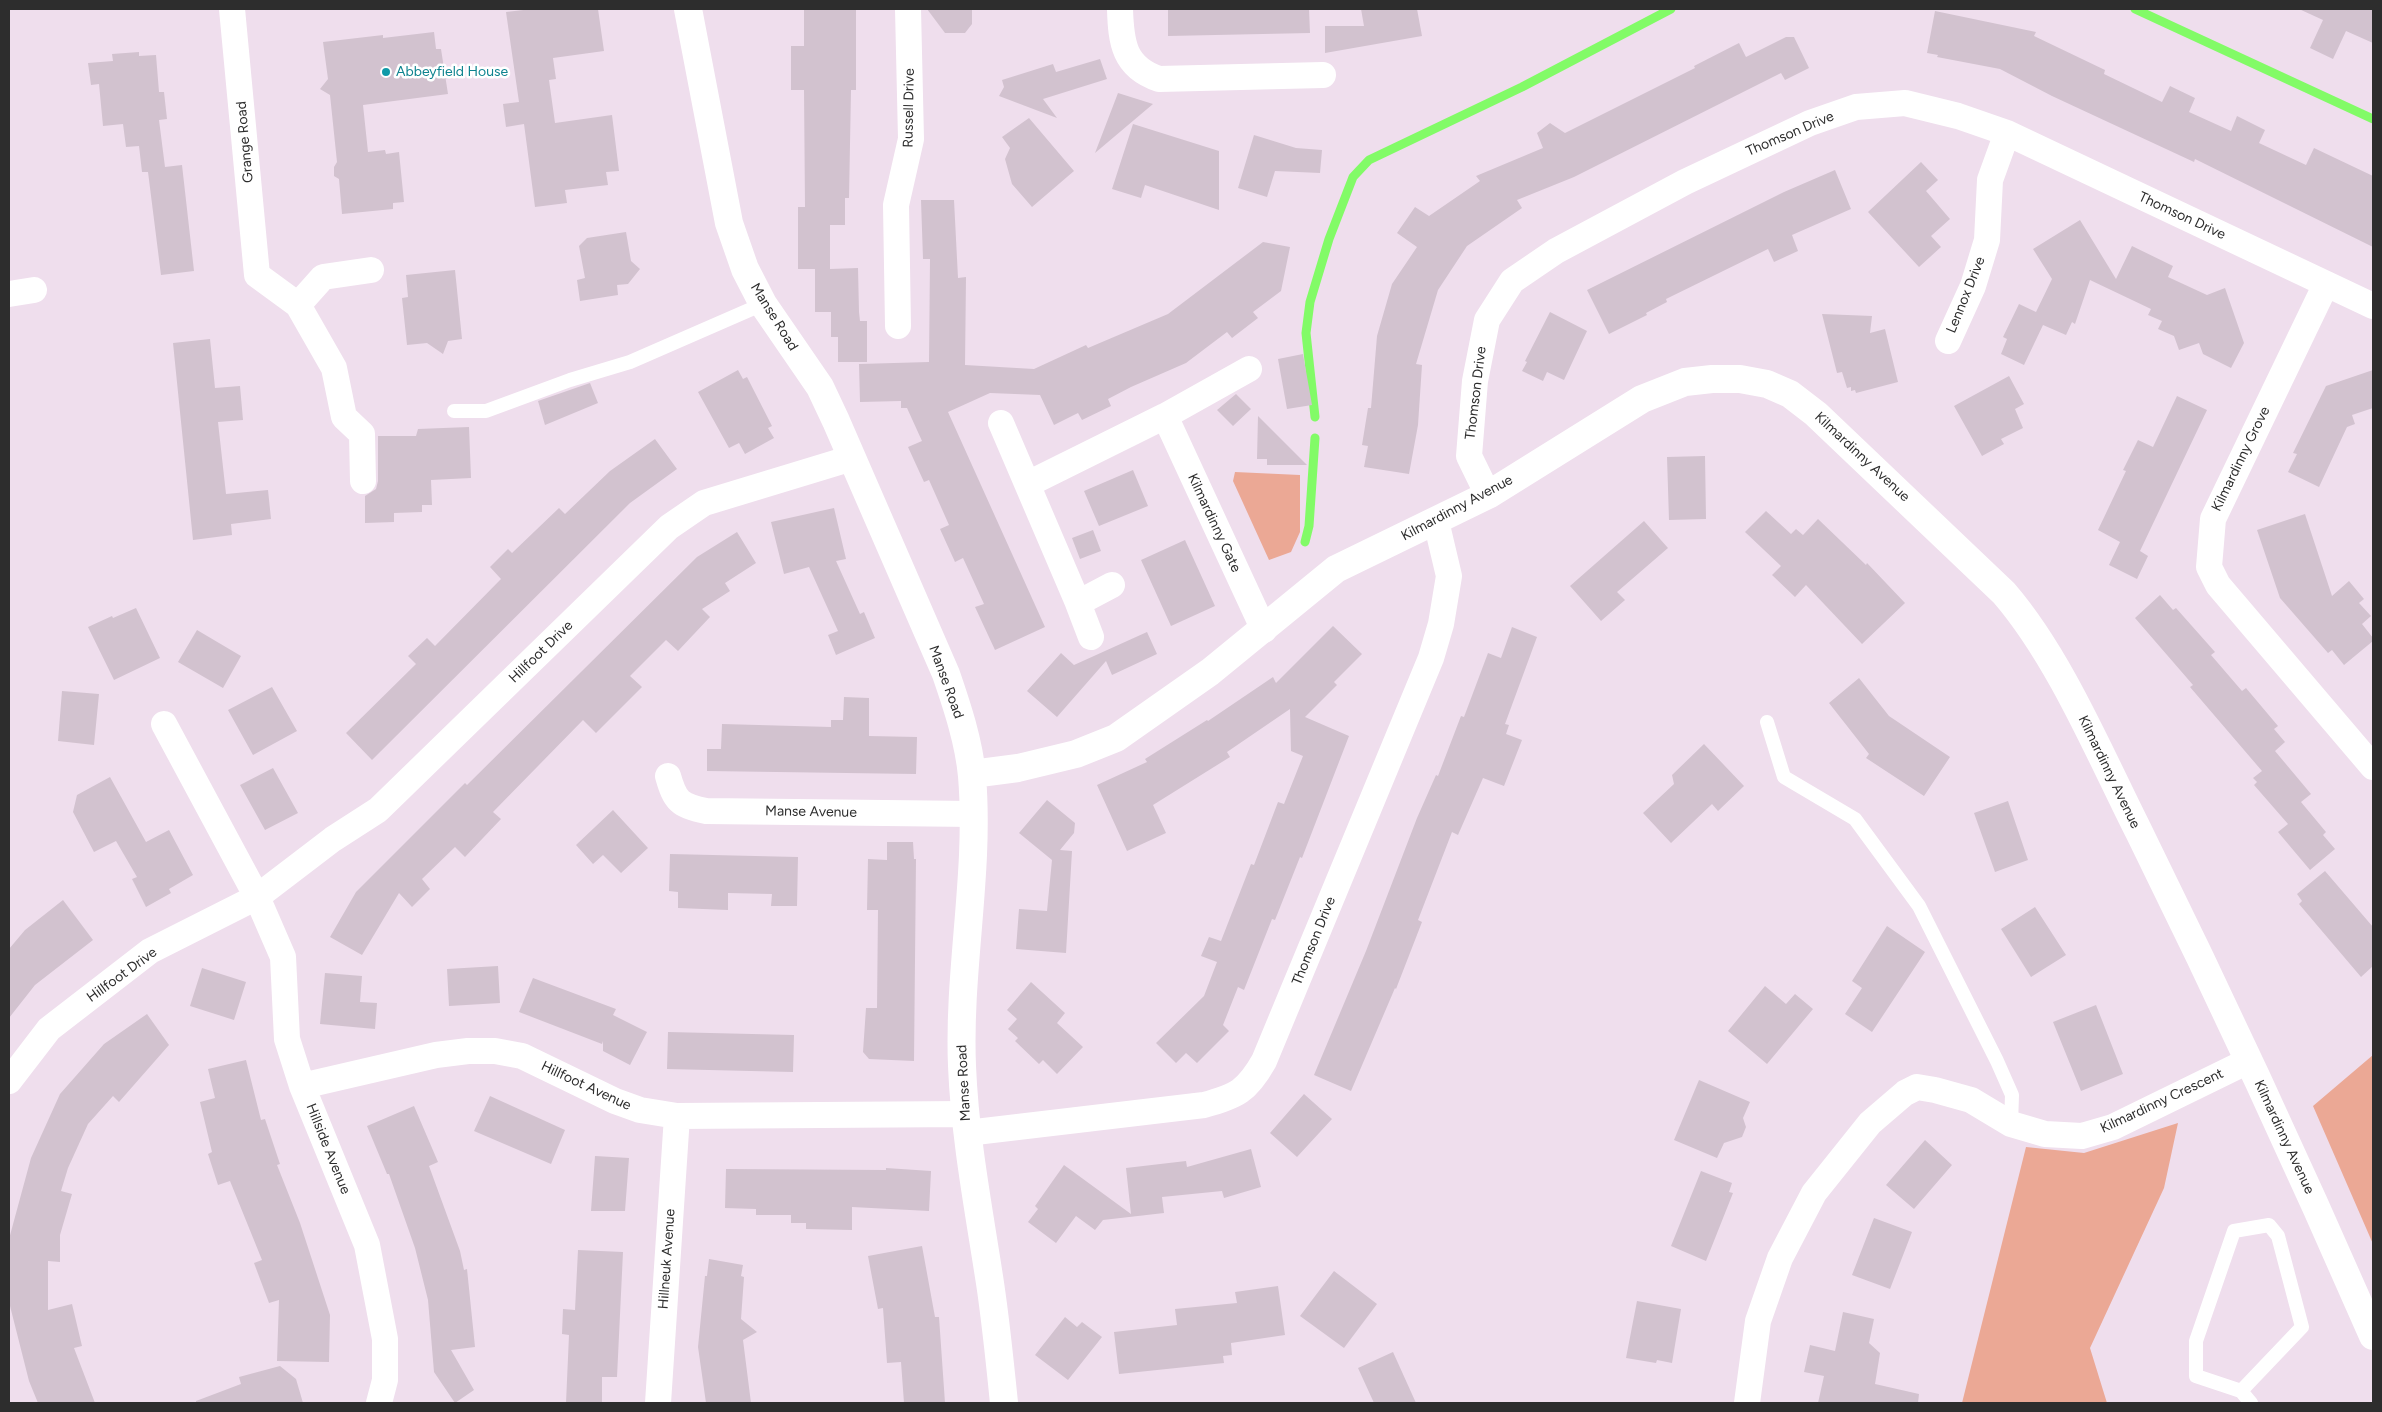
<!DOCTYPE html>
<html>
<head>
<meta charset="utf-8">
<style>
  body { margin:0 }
  #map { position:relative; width:2382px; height:1412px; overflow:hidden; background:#efdeed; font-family:Figtree,sans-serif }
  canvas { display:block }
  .frame { position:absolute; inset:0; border:10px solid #2d2d2d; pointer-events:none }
</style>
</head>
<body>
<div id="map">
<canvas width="2382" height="1412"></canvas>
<div class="frame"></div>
</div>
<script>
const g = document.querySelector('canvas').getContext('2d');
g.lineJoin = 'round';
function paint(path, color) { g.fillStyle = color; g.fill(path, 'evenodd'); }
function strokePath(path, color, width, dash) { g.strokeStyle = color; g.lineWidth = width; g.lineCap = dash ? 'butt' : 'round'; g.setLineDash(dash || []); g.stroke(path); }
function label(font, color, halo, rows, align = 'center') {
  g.font = font + ' Figtree,sans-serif'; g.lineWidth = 5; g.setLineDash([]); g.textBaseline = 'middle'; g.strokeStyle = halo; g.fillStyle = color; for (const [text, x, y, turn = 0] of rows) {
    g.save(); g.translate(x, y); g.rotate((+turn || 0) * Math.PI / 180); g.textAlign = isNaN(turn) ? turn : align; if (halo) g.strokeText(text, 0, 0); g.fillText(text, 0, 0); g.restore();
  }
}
const green = new Path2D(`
  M 1235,472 L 1300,475 L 1300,532 L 1291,552 L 1269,560 L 1233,481 Z
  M 2373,1055 L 2373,1244 L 2313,1106 Z
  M 2178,1123 L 2164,1188 L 2090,1348 L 2107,1403 L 1962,1403 L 2026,1147 L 2084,1153 Z`);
const stream = new Path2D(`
  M 2135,9 L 2373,119
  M 1315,417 L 1306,333 L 1310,302 L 1329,239 L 1353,177 L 1369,160 L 1522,87 L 1671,9
  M 1305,542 L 1309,526 L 1315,438`);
const building = new Path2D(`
  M 532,9 L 598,9 L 604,51 L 553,58 L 556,79 L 549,80 L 555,123 L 612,115 L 619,171 L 606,172 L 608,185 L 565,190 L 567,203 L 535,207 L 524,124 L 506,127 L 503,104 L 519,102 L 506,12 Z
  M 804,9 L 856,9 L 856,90 L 851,90 L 849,198 L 845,198 L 845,225 L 830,225 L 830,269 L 858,268 L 859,312 L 860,321 L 867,321 L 867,362 L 838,362 L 838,337 L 831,337 L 831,312 L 815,312 L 815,269 L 798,269 L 798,207 L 805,207 L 804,90 L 791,90 L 791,46 L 804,46 Z
  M 927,9 L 972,9 L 972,24 L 965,33 L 945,33 Z
  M 1168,9 L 1309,9 L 1310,33 L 1168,36 Z
  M 1361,9 L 1417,9 L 1422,36 L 1325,53 L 1325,26 L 1364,26 Z
  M 2299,9 L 2373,9 L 2373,43 L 2346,31 L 2333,59 L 2310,48 L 2323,20 Z
  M 1935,11 L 2036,32 L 2034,36 L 2105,70 L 2104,74 L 2162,102 L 2170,86 L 2195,98 L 2189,112 L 2231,131 L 2237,116 L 2265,130 L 2259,143 L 2306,165 L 2314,148 L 2373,176 L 2373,247 L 2195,159 L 2194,162 L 2052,96 L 2000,69 L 1937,57 L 1938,55 L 1927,53 Z
  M 434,32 L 436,49 L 441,49 L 448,94 L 363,105 L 368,152 L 385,150 L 386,154 L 399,152 L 404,202 L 393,203 L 393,209 L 342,214 L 339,179 L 334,176 L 334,167 L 337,162 L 330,95 L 320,89 L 328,79 L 323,42 L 383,35 L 383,38 Z
  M 1786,37 L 1794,37 L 1809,68 L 1785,80 L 1781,73 L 1574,177 L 1517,200 L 1522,208 L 1467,246 L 1438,290 L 1416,364 L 1422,365 L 1418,425 L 1409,474 L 1364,467 L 1368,446 L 1362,445 L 1368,408 L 1371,408 L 1377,336 L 1392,284 L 1417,247 L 1397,233 L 1415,207 L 1429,216 L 1480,181 L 1476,176 L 1543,148 L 1537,133 L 1550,123 L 1565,133 L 1695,68 L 1694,66 L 1739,43 L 1746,57 Z
  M 139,52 L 139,56 L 156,55 L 159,92 L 164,92 L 167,119 L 159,120 L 165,167 L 182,165 L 194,271 L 161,275 L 148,172 L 142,172 L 139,146 L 126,147 L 123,124 L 103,126 L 99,84 L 91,85 L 88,63 L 113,61 L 112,54 Z
  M 1100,59 L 1107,79 L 1043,99 L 1057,118 L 999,96 L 1004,87 L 1002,80 L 1053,64 L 1056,72 Z
  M 1118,93 L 1153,104 L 1095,153 Z
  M 1029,118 L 1074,171 L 1032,207 L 1012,184 L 1005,159 L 1010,148 L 1002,137 Z
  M 1133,124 L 1219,151 L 1219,210 L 1145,185 L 1141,198 L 1112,189 Z
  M 1254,135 L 1296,148 L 1322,150 L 1320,173 L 1275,171 L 1267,197 L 1238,188 Z
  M 1921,162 L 1938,180 L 1926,191 L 1950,219 L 1931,236 L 1941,247 L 1919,267 L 1868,212 Z
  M 1835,170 L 1851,209 L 1792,235 L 1798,251 L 1774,262 L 1768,249 L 1666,299 L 1667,302 L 1646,313 L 1647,315 L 1609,334 L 1587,290 L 1784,192 Z
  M 921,200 L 954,200 L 958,278 L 966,277 L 965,365 L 1034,369 L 1086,345 L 1088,348 L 1168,314 L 1263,242 L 1290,247 L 1281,291 L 1253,312 L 1258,318 L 1232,338 L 1227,332 L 1186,363 L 1131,387 L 1108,399 L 1111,406 L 1082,420 L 1078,413 L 1054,425 L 1040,395 L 990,393 L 948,412 L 1045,627 L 995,650 L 975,607 L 984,604 L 963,558 L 955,562 L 940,529 L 949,525 L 929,480 L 924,482 L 908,447 L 922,441 L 907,408 L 901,408 L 901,401 L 860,402 L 859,364 L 929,362 L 930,259 L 923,259 Z
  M 2080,220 L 2116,279 L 2132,246 L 2173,266 L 2168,277 L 2207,295 L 2225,288 L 2244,343 L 2231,368 L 2203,354 L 2199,343 L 2179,350 L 2174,336 L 2158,329 L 2162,321 L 2148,315 L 2151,309 L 2090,280 L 2075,324 L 2072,322 L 2066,335 L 2043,325 L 2024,365 L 2001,354 L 2007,339 L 2003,337 L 2019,304 L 2036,312 L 2052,279 L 2033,249 Z
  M 626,232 L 631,261 L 640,269 L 628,284 L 617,285 L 618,295 L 580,301 L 577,280 L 585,278 L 579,246 L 587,238 Z
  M 455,270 L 462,339 L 448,341 L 443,354 L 427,343 L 407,345 L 402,298 L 408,297 L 406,275 Z
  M 1550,312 L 1587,331 L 1564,380 L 1547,372 L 1543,381 L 1522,371 L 1527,362 L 1525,361 Z
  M 1822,314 L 1872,316 L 1870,333 L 1885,329 L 1898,382 L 1856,393 L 1855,390 L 1851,391 L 1851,387 L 1847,388 L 1842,372 L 1837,373 Z
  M 210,339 L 215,388 L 240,386 L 243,420 L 218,422 L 226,494 L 268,490 L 271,519 L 231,524 L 232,535 L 193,540 L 173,343 Z
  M 1303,354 L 1312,405 L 1287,409 L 1278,359 Z
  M 738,370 L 743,379 L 747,377 L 772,426 L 768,428 L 774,438 L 745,454 L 739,443 L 729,448 L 698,392 Z
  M 2373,370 L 2373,408 L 2352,415 L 2355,424 L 2347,427 L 2319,487 L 2288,472 L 2297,454 L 2293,453 L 2326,386 Z
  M 2009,376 L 2024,404 L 2015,409 L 2023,428 L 2001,439 L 2004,444 L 1982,456 L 1954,406 Z
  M 590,383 L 598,403 L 545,425 L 538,401 Z
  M 1236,394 L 1251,409 L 1233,426 L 1217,410 Z
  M 2177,396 L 2207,410 L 2140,551 L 2148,556 L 2137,579 L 2109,565 L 2120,542 L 2098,530 L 2126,471 L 2123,470 L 2138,440 L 2153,447 Z
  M 1258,416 L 1307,465 L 1267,465 L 1267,459 L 1257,459 Z
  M 469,427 L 471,478 L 431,480 L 432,505 L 422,505 L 422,512 L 394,513 L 394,522 L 365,523 L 365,496 L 376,489 L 378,481 L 378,436 L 416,436 L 418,429 Z
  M 655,439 L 677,469 L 630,503 L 372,760 L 346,733 L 416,664 L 408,656 L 427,638 L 435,646 L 501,579 L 490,567 L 508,549 L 512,553 L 559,508 L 565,514 L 610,471 Z
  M 1705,456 L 1706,519 L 1669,520 L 1667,457 Z
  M 1133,470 L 1148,506 L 1099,526 L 1084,491 Z
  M 834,508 L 846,559 L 836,561 L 860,614 L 864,612 L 875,638 L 836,655 L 828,635 L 838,631 L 809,567 L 784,574 L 771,522 Z
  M 1766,511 L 1791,534 L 1796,529 L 1803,535 L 1818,519 L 1866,565 L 1867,563 L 1905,603 L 1862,644 L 1806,585 L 1795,597 L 1772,575 L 1781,566 L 1745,532 Z
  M 2305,514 L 2332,596 L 2349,581 L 2364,599 L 2359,603 L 2371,616 L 2362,624 L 2373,638 L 2373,641 L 2344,665 L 2332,650 L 2328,653 L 2280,598 L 2257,530 Z
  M 1644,521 L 1668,548 L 1617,592 L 1625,600 L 1601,621 L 1570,586 Z
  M 1093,530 L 1101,551 L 1080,559 L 1072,538 Z
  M 737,532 L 756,563 L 725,583 L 730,591 L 702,609 L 710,617 L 678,651 L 666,640 L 630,676 L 642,687 L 596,733 L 583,720 L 493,812 L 501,819 L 465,857 L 455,847 L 422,879 L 430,889 L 412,907 L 399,893 L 362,955 L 330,937 L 356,892 L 465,783 L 467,785 L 697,557 Z
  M 1185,540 L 1215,606 L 1171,626 L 1141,560 Z
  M 2160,595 L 2173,610 L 2176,608 L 2215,652 L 2211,655 L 2242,691 L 2246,688 L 2278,726 L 2274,729 L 2285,742 L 2275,751 L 2311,794 L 2301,802 L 2326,832 L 2323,835 L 2335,849 L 2310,870 L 2278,832 L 2288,824 L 2254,785 L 2257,782 L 2253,778 L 2262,771 L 2190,687 L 2193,685 L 2135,618 Z
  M 136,608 L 160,658 L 114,680 L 88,627 L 112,616 L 113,618 Z
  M 1333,626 L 1362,654 L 1334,682 L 1337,685 L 1305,717 L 1349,736 L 1302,858 L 1300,857 L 1275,920 L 1272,919 L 1244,990 L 1238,987 L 1223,1025 L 1229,1031 L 1197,1063 L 1186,1053 L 1176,1063 L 1156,1043 L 1204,996 L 1217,962 L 1201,956 L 1209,937 L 1221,941 L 1251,864 L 1254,865 L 1278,802 L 1284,804 L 1303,756 L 1291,751 L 1290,709 L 1227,752 L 1230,757 L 1153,805 L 1166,833 L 1127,851 L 1097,785 L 1147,762 L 1145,759 L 1207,720 L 1208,721 L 1273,677 L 1276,683 Z
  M 1512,627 L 1537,637 L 1505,724 L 1509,725 L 1506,734 L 1522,740 L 1504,786 L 1483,778 L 1458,835 L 1452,832 L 1418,920 L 1422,922 L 1396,989 L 1395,988 L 1351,1091 L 1314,1075 L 1366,951 L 1417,818 L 1436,775 L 1438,776 L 1461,716 L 1464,717 L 1488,653 L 1501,658 Z
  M 197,630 L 241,656 L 223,688 L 178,662 Z
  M 1147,632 L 1157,654 L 1112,675 L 1106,661 L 1057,717 L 1027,691 L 1061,653 L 1074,665 Z
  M 1859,678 L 1889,716 L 1950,757 L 1924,796 L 1866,758 L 1869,754 L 1829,703 Z
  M 272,687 L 297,731 L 253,755 L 228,710 Z
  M 62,691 L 99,694 L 94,745 L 58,741 Z
  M 844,697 L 869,698 L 869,736 L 917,737 L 916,774 L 707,771 L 707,749 L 721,749 L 722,724 L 831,727 L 831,720 L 843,720 Z
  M 1704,744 L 1744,786 L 1718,811 L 1712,804 L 1671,843 L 1643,813 L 1674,784 L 1672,775 Z
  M 273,768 L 298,813 L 265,830 L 240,785 Z
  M 110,777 L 146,842 L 169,830 L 193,875 L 169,889 L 171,893 L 146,907 L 132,879 L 137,877 L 116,841 L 94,852 L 73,812 L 77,795 Z
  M 1047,800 L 1075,823 L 1074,833 L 1060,850 L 1072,851 L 1066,953 L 1016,949 L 1019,909 L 1047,911 L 1052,860 L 1019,833 Z
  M 2008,801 L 2028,860 L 1995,872 L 1974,813 Z
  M 613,810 L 648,848 L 621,873 L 603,855 L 593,864 L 576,845 Z
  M 887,842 L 913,842 L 914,859 L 916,859 L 914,1061 L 869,1059 L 863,1052 L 866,1008 L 877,1008 L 878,910 L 867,910 L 868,859 L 887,860 Z
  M 670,854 L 798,857 L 797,906 L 771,906 L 772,894 L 728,893 L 728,910 L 678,908 L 678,892 L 669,891 Z
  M 2325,871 L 2373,927 L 2373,966 L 2361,977 L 2299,904 L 2302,901 L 2297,894 Z
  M 63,900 L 93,940 L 35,985 L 9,1018 L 9,949 L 25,930 Z
  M 2035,907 L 2066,955 L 2031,977 L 2001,929 Z
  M 1887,926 L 1925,952 L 1872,1032 L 1845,1014 L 1862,988 L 1852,981 Z
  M 498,966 L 500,1003 L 449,1006 L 447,969 Z
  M 202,968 L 246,982 L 234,1020 L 190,1006 Z
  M 325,973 L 362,976 L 360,1002 L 377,1003 L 375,1029 L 320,1024 Z
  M 533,978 L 616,1009 L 613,1015 L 647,1032 L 630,1065 L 603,1051 L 603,1041 L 602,1044 L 519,1012 Z
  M 1031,982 L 1065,1013 L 1057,1023 L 1083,1047 L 1057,1074 L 1043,1060 L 1039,1064 L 1015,1041 L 1018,1038 L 1008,1029 L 1017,1019 L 1007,1010 Z
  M 1765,986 L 1786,1004 L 1795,994 L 1813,1009 L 1767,1064 L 1728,1031 Z
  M 2096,1005 L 2123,1074 L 2081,1091 L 2053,1022 Z
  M 147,1014 L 169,1045 L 119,1102 L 113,1096 L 88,1124 L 68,1168 L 61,1191 L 72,1194 L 60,1235 L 60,1262 L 48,1261 L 48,1310 L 72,1304 L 82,1346 L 74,1348 L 95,1403 L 38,1403 L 29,1381 L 9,1302 L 9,1239 L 31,1158 L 60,1094 L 104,1044 Z
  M 668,1032 L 794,1035 L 793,1072 L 667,1069 Z
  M 246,1060 L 261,1120 L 265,1119 L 280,1164 L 277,1165 L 300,1223 L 330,1315 L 329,1362 L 277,1361 L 279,1300 L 269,1303 L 254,1263 L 262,1260 L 230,1181 L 218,1185 L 208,1154 L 212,1152 L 200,1102 L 215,1098 L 208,1069 Z
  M 1699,1080 L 1750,1102 L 1743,1118 L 1746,1127 L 1742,1137 L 1724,1143 L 1717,1158 L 1674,1140 Z
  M 1304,1094 L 1332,1119 L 1297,1157 L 1270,1133 Z
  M 490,1096 L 565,1130 L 551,1164 L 474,1131 Z
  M 414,1106 L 438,1162 L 429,1166 L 460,1251 L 464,1270 L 467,1269 L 475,1347 L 451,1350 L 474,1390 L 455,1403 L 434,1372 L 428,1300 L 415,1248 L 389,1174 L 387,1174 L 367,1126 Z
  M 1925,1140 L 1952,1165 L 1914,1209 L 1886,1185 Z
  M 1251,1149 L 1261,1187 L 1224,1198 L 1222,1191 L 1162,1197 L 1164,1213 L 1103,1220 L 1095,1230 L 1076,1216 L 1056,1243 L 1028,1222 L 1038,1209 L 1035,1206 L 1064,1165 L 1131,1214 L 1126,1168 L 1186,1161 L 1187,1167 Z
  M 595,1156 L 629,1158 L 625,1211 L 591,1211 Z
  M 886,1168 L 931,1171 L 929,1211 L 852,1207 L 852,1230 L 806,1229 L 806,1223 L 791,1223 L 791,1215 L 756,1215 L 756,1209 L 725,1208 L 726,1169 L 886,1170 Z
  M 1701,1171 L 1732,1183 L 1729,1192 L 1733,1193 L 1706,1261 L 1671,1246 Z
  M 1874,1218 L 1912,1232 L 1890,1289 L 1852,1275 Z
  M 922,1246 L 935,1317 L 939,1317 L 945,1403 L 904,1403 L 901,1362 L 887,1363 L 883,1308 L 878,1309 L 868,1256 Z
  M 578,1250 L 623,1252 L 617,1377 L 602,1377 L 602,1403 L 566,1403 L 569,1335 L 562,1334 L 563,1309 L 575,1310 Z
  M 709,1259 L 743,1265 L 741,1276 L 744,1277 L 741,1319 L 757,1332 L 743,1340 L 751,1403 L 706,1403 L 698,1347 L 705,1276 L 707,1276 Z
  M 1334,1271 L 1377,1304 L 1344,1348 L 1300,1316 Z
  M 1278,1286 L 1285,1335 L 1231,1343 L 1232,1355 L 1223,1356 L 1224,1363 L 1119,1374 L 1114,1332 L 1177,1325 L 1175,1309 L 1237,1303 L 1235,1292 Z
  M 1637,1301 L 1681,1309 L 1672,1363 L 1657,1360 L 1656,1363 L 1626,1358 Z
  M 1843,1312 L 1874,1319 L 1869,1343 L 1880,1353 L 1875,1384 L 1919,1394 L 1918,1403 L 1818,1403 L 1824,1376 L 1804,1372 L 1810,1345 L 1835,1351 Z
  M 1065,1317 L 1077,1327 L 1082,1322 L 1102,1337 L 1068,1380 L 1035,1355 Z
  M 1393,1352 L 1416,1403 L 1374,1403 L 1358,1368 Z
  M 280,1366 L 296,1379 L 303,1403 L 196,1403 L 196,1401 L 241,1384 L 239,1377 Z`);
const service = new Path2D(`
  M 454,411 L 486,411 L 570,380 L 630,362 L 763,304
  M 1767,722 L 1784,777 L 1855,819 L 1919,906 L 1997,1061 L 2012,1095 L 2011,1124
  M 2241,1391 L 2302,1327 L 2278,1236 L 2269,1225 L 2234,1231 L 2196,1341 L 2196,1376 L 2241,1391 L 2251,1403`);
const minor = new Path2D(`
  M 232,9 L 257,275 L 298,305 L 334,368 L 344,417 L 362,434 L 363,481
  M 1120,9 C 1121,43 1124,67 1159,79 L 1323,75
  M 2326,284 L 2213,519 L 2209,567 L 2218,585 L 2373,767
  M 9,294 L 34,290
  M 298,305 L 323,277 L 371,270
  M 898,326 L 896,205 L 911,139 L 908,9
  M 1948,341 L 1973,286 L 1987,240 L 1990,180 L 2007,133
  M 1165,416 L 1264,630
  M 1001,423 L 1078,603
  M 1028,484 L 1165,416 L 1249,369
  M 1488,495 L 1469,456 L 1475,381 L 1487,320 L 1512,281 L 1556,251 L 1685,182 L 1810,123 L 1856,107 L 1905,103 L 1958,116 L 2007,133 L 2373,306
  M 1091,637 L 1078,603 L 1112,585
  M 164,724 L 257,897 L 283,957 L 287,1039 L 302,1086 L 367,1245 L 385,1339 L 385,1380 L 379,1403
  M 668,776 C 675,801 680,806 706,811 L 974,814
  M 9,1081 L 49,1029 L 150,951 L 257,897 L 333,839 L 378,810 L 669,527 L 704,503 L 852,458
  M 302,1086 L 436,1055 L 468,1051 L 495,1051 L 522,1056 L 615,1101 L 640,1110 L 677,1116 L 965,1114
  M 967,1133 L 1204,1105 C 1237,1096 1247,1091 1264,1061 L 1431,658 L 1441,624 L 1449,576 L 1436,521
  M 658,1403 L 677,1116
  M 1747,1403 L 1758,1321 L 1780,1258 L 1814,1193 L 1870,1123 L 1905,1093 L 1917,1087 L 1935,1090 L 1971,1100 L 2011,1124 L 2045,1134 L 2082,1136 L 2113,1127 L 2248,1061`);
const tertiary = new Path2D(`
  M 688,9 L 729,223 L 745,269 L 763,304 L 820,387 L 836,421 L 946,674 C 957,706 969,742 972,776 C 980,873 958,969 962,1066 C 965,1139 979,1211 990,1283 C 996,1323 1000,1363 1004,1403
  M 972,774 L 1018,768 L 1076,754 L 1116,738 L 1210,672 L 1336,569 L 1488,495 L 1642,399 L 1685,382 L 1712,379 L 1740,379 L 1767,384 L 1790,394 L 1816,414 L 2004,593 C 2060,658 2100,755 2139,832 C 2221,998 2299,1166 2373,1336`);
const markers = [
  [386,72,5,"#0f9aa8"]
];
const cultureNames = [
  ["Abbeyfield House",396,72]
];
const streetNames = [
  ["Russell Drive",909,108,-89],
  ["Thomson Drive",1790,134,-23],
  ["Grange Road",245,142,-95],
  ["Thomson Drive",2182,216,25],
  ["Lennox Drive",1966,295,-68],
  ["Manse Road",774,317,58],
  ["Thomson Drive",1476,393,-83],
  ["Kilmardinny Avenue",1862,457,43],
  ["Kilmardinny Grove",2241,459,-64],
  ["Kilmardinny Avenue",1457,508,-28],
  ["Kilmardinny Gate",1214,523,65],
  ["Hillfoot Drive",541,652,-44],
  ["Manse Road",946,682,70],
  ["Kilmardinny Avenue",2109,772,64],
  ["Manse Avenue",811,812,1],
  ["Thomson Drive",1314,941,-68],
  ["Hillfoot Drive",122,975,-36],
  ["Manse Road",964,1083,-93],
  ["Hillfoot Avenue",586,1086,25],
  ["Kilmardinny Crescent",2162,1101,-25],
  ["Kilmardinny Avenue",2284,1137,65],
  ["Hillside Avenue",328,1149,68],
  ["Hillneuk Avenue",667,1259,-86]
];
paint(green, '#eba895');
strokePath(stream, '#82fb67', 9);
paint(building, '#d2c2cf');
strokePath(service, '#fff', 14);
strokePath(minor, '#fff', 26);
strokePath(tertiary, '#fff', 28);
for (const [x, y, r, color] of markers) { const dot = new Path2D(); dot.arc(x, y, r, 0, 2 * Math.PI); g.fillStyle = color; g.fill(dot); strokePath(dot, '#fff', 2); }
label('14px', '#0d838f', '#fff', cultureNames, 'left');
label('14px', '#2d2d2d', '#fff', streetNames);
</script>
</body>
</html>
